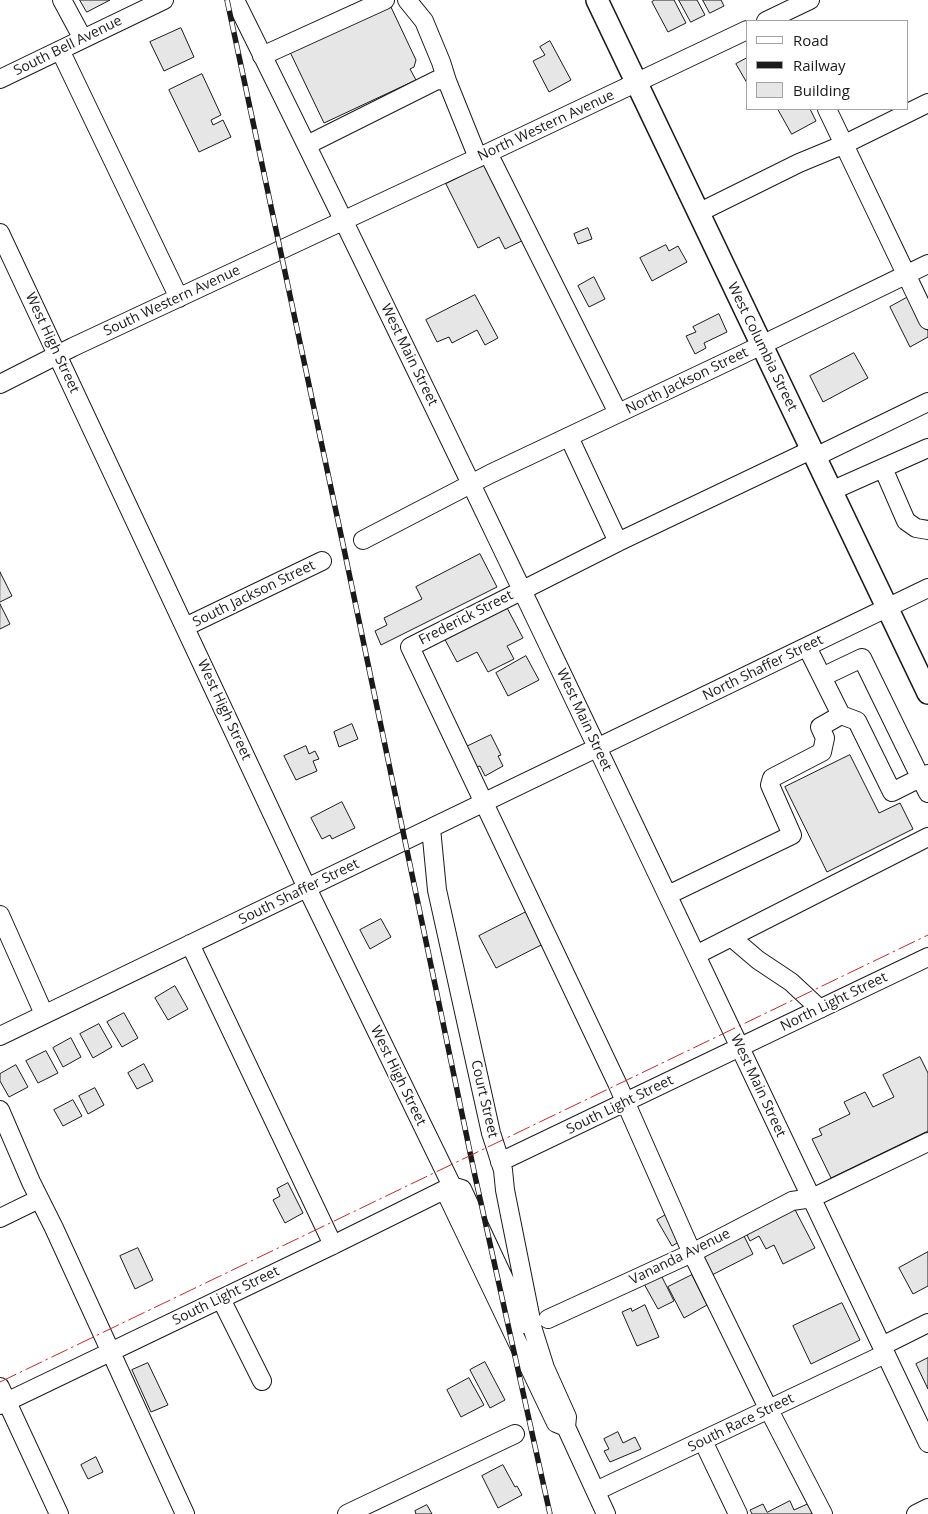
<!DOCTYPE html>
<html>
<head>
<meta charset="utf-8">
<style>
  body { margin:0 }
  #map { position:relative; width:928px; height:1514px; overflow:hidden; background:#fff; font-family:"Open Sans",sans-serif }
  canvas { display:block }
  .legend { position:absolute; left:746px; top:20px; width:162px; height:90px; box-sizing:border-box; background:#fff; border:1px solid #a3a3a3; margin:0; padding:6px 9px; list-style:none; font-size:15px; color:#1a1a1a }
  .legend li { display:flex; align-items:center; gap:10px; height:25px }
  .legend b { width:25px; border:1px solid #a3a3a3 }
</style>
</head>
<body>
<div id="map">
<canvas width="928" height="1514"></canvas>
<ul class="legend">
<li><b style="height:6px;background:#fff"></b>Road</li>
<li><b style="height:6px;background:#1a1a1a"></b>Railway</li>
<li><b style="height:14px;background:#e6e6e6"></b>Building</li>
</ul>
</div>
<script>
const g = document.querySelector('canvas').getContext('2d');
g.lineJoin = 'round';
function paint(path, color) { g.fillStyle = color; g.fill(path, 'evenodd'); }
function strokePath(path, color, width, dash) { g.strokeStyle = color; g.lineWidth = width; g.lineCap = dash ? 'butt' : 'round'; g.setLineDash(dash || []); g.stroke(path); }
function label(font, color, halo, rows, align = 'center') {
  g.font = font + ' "Open Sans",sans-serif'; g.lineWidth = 4; g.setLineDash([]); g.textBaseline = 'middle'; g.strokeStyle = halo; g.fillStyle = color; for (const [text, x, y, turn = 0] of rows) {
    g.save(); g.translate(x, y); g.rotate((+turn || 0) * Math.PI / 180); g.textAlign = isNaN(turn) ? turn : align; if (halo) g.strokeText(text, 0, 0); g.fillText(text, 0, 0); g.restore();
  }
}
const building = new Path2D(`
  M 80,0 L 110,0 L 87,12 Z
  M 655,0 L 674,0 L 686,23 L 668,32 L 652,2 Z
  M 679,0 L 697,0 L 705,15 L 691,22 Z
  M 703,0 L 721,0 L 724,6 L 710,13 Z
  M 390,5 L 416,60 L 414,67 L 410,69 L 416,80 L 324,123 L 290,52 Z
  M 181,28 L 194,57 L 164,71 L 150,42 Z
  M 550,41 L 571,80 L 549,92 L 533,61 L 545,55 L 540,47 Z
  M 747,58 L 747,83 L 736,64 Z
  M 202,74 L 221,115 L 211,120 L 213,125 L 223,120 L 231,137 L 199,152 L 169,90 Z
  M 778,109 L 810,109 L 816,121 L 792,134 Z
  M 492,161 L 530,237 L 505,249 L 499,237 L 478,248 L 446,184 Z
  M 588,228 L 592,239 L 578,244 L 574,234 Z
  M 666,245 L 669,251 L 678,246 L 687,262 L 652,281 L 640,258 Z
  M 594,277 L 605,299 L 589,307 L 578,286 Z
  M 475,295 L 498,338 L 485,345 L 477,330 L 452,343 L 449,337 L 437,342 L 426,320 Z
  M 910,296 L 928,331 L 928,337 L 910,347 L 890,307 Z
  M 719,314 L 727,332 L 704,343 L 706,348 L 695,354 L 686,336 L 696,332 L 693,327 Z
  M 854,353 L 868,378 L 823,402 L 810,376 Z
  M 480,554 L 497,587 L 381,645 L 375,631 L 387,625 L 384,618 L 422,599 L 416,587 Z
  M 0,572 L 12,596 L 0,602 Z
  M 0,604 L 10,624 L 0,629 Z
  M 505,604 L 523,638 L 507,646 L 514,659 L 488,672 L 477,652 L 457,662 L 443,636 Z
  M 526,656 L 539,680 L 508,696 L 496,673 Z
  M 352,724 L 358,739 L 339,747 L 334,732 Z
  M 491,735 L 501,755 L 498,756 L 503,766 L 485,776 L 480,766 L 476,767 L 466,747 Z
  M 306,746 L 309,754 L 315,751 L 319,759 L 313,761 L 317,771 L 296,780 L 284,756 Z
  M 850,755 L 879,813 L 900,803 L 913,829 L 827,872 L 785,787 Z
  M 342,802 L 355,828 L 332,839 L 330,835 L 322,839 L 311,818 Z
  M 532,909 L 549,941 L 496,968 L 479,936 Z
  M 381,919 L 391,937 L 370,949 L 360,930 Z
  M 175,986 L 188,1009 L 168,1020 L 155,998 Z
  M 124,1013 L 138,1038 L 122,1047 L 107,1022 Z
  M 99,1024 L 112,1047 L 93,1058 L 80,1034 Z
  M 71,1038 L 81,1057 L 63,1067 L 53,1048 Z
  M 46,1051 L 58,1073 L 38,1083 L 26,1061 Z
  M 920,1057 L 928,1073 L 928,1131 L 831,1178 L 812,1139 L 822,1135 L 819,1129 L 850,1114 L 844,1102 L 865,1092 L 873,1107 L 894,1097 L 883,1075 Z
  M 144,1064 L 153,1081 L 137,1089 L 128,1073 Z
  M 16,1065 L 28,1087 L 9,1097 L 0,1081 L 0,1074 Z
  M 95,1088 L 104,1105 L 88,1114 L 79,1096 Z
  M 73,1100 L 82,1116 L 63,1126 L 54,1110 Z
  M 288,1183 L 303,1213 L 285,1223 L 273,1200 L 280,1196 L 277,1189 Z
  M 792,1204 L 815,1248 L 783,1264 L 774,1245 L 766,1249 L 759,1236 L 750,1241 L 744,1229 Z
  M 669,1213 L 684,1239 L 672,1246 L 657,1220 Z
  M 742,1232 L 753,1254 L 712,1275 L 701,1254 Z
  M 138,1248 L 153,1280 L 135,1289 L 120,1256 Z
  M 928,1252 L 928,1286 L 913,1294 L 899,1268 Z
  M 660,1273 L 674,1301 L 658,1309 L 643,1282 Z
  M 692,1275 L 707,1305 L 684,1318 L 668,1287 Z
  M 842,1303 L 860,1340 L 811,1364 L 793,1326 Z
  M 645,1305 L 659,1337 L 637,1346 L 622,1312 L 631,1308 L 632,1311 Z
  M 928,1358 L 928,1389 L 916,1364 Z
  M 485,1362 L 505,1400 L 490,1408 L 470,1370 Z
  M 148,1363 L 168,1405 L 151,1412 L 132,1370 Z
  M 469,1378 L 484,1405 L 461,1417 L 447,1390 Z
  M 618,1432 L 623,1443 L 635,1437 L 641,1449 L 610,1462 L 604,1451 L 609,1449 L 604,1439 Z
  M 96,1457 L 103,1472 L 88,1479 L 81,1465 Z
  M 503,1465 L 515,1487 L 517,1486 L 522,1495 L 498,1508 L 482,1476 Z
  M 790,1501 L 794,1510 L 814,1501 L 821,1514 L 752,1514 L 750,1510 L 763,1504 L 767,1512 Z
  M 427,1505 L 432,1514 L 416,1514 L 415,1511 Z`);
const minor = new Path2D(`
  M 62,0 L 83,39
  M 235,0 C 472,478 698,961 928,1443
  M 407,0 L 424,21 L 441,62 L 447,81
  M 766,21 L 810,0
  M 60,50 L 179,298
  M 262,56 L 385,0
  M 0,79 L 164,0
  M 827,109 L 928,320
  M 307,145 L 437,80 L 447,81 L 478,158
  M 488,153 L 618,413
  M 698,213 L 799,163 L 845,144 L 928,103
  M 0,233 L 307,888 L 452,1186 L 448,1197 L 556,1423 L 566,1427
  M 0,384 L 73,347 L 488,153 L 747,30
  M 569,437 L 618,542
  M 811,450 L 618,542 L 410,647 L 617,1083 L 692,1253 L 769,1410 L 823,1514
  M 815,457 L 928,402
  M 883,468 L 906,521 L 916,528 L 928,530
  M 831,491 L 928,448
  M 363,540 L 490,474 L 739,356 L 928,264
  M 185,627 L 322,561
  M 807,647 L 841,715 L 857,721 L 892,792 L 928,774
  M 822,677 L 862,658 L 928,793
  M 431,828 L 437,890 L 491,1133 L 503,1170 L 505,1190 L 533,1330 L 545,1368
  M 668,895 L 792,835 L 770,785 L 772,778 L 822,752 L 825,738 L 820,727 L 841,715
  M 0,915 L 44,1014
  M 731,937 L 758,960 L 791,982 L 820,1009
  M 190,944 L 333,1245
  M 696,955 L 928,837
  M 0,1036 L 928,588
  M 0,1110 L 31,1182 L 54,1228 L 185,1514
  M 500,1162 L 928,957
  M 452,1186 L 462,1189 L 525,1324
  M 0,1218 L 39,1199
  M 221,1299 L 262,1381
  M 548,1319 L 692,1253 L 792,1201 L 812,1198 L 928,1142
  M 882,1346 L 928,1323
  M 541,1359 L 567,1417 L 566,1427 L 606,1514
  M 0,1387 L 59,1514
  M 0,1405 L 333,1245 L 452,1186
  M 703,1441 L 738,1514
  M 596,1491 L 885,1354
  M 347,1514 L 515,1434
  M 916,1514 L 928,1508`);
const major = new Path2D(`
  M 597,0 L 928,693`);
const rail = new Path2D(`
  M 227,0 L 344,549 L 475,1176 L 550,1514`);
const power = new Path2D(`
  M 0,1382 L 928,935`);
const streetNames = [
  ["South Bell Avenue",68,46,-26],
  ["North Western Avenue",546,126,-25],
  ["South Western Avenue",172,301,-25],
  ["West High Street",52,343,65],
  ["West Columbia Street",762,347,64],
  ["West Main Street",409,355,64],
  ["North Jackson Street",687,381,-26],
  ["South Jackson Street",254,594,-26],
  ["Frederick Street",466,618,-27],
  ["North Shaffer Street",763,668,-26],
  ["West High Street",224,710,65],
  ["West Main Street",584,720,65],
  ["South Shaffer Street",299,892,-26],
  ["North Light Street",834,1002,-26],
  ["West High Street",398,1076,64],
  ["West Main Street",758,1086,65],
  ["Court Street",484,1099,77],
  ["South Light Street",620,1105,-26],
  ["Vananda Avenue",680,1257,-26],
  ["South Light Street",226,1296,-26],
  ["South Race Street",741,1423,-26]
];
paint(building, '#e6e6e6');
strokePath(building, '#1a1a1a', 1);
strokePath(minor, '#1a1a1a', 20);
strokePath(major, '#1a1a1a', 24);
strokePath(minor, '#fff', 18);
strokePath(major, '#fff', 21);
strokePath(rail, '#1a1a1a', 5.5);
strokePath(rail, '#fff', 4, [11]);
strokePath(power, '#c62828', 1, [18, 4, 2.5, 4]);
label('14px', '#1a1a1a', '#fff', streetNames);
</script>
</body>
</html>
